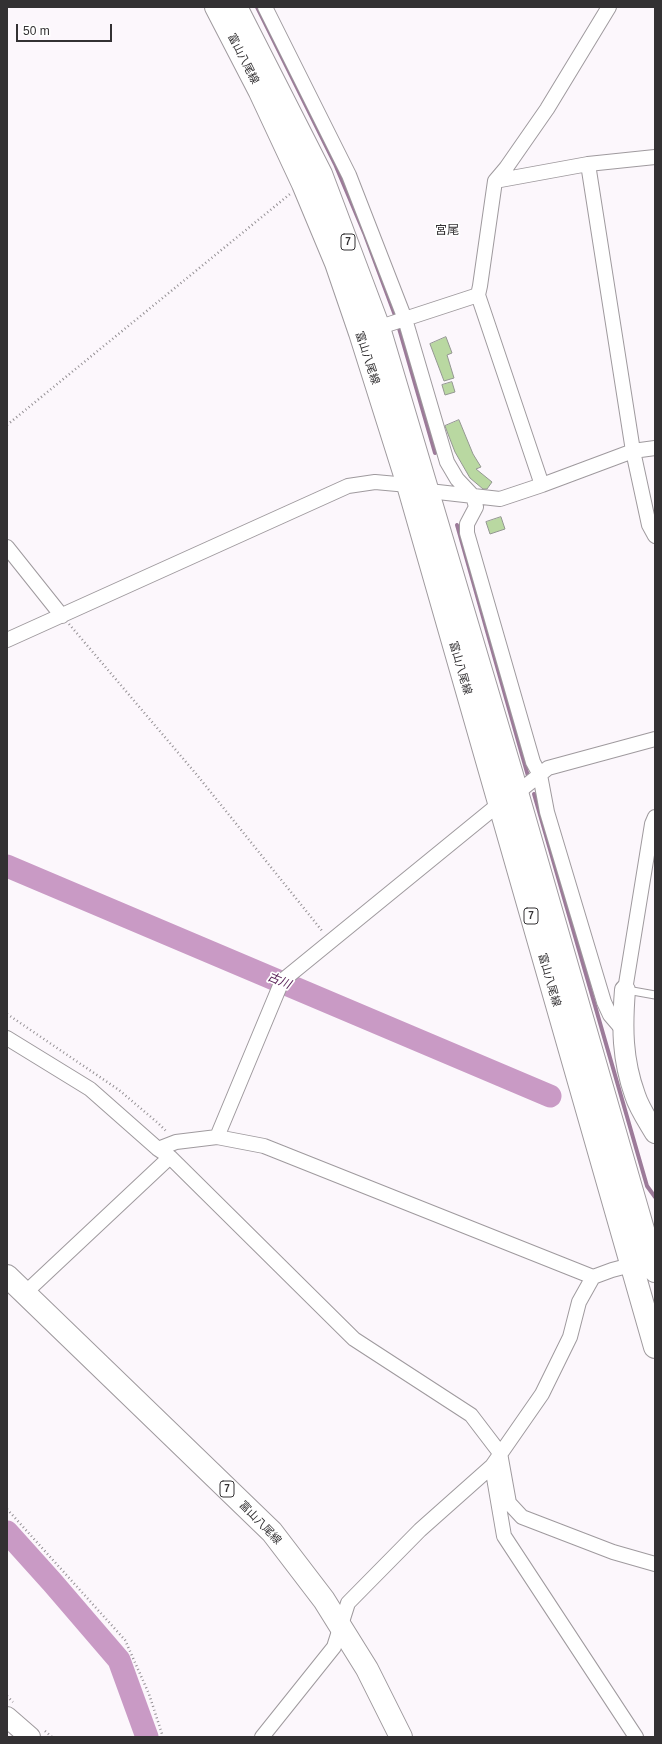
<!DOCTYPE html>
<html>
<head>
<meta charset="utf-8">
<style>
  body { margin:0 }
  #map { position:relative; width:662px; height:1744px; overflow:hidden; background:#fcf7fc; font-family:Arial,sans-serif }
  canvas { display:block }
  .frame { position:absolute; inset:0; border:8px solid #333133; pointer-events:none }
  .scale { position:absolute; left:16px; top:24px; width:96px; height:18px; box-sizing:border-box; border:2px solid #333133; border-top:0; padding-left:5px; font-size:12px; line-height:14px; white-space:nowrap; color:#333133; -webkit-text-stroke:3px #fff; paint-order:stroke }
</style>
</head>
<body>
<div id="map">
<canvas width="662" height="1744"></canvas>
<div class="frame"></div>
<div class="scale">50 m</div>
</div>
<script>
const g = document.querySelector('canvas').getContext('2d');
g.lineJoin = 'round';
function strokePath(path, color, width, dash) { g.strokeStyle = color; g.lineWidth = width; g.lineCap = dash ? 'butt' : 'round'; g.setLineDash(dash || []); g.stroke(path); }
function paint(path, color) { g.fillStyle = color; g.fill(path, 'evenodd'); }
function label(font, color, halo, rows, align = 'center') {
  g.font = font + ' Arial,"Noto Sans JP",sans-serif'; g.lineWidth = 3.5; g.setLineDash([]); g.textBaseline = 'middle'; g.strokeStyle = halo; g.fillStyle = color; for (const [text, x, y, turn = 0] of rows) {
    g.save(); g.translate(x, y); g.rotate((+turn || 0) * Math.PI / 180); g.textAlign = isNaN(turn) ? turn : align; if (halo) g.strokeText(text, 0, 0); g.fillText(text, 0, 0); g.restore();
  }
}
const stream = new Path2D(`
  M 257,7 L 335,164 L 365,235 L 396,318 L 435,453
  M 457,525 L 528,776
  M 534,794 L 647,1186 L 655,1197`);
const river = new Path2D(`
  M 7,866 L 550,1096
  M 7,1532 L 52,1582 L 119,1660 L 147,1737`);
const building = new Path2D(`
  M 446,337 L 452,353 L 447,355 L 454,378 L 444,381 L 430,344 Z
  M 452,382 L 455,392 L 445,395 L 442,385 Z
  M 459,420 L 473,454 L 481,467 L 476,469 L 492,482 L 487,489 L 483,489 L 470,478 L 455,452 L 448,434 L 445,426 Z
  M 501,517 L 505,529 L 490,534 L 486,522 Z`);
const path = new Path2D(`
  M 7,425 L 290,194
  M 69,624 L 197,775 L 323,932
  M 7,1014 L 119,1090 L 158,1123 L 167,1132
  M 7,1509 L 125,1640 L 149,1694 L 163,1737
  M 7,1696 L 13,1702
  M 45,1731 L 52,1737`);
const lane = new Path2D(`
  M 627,990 L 655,995`);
const street = new Path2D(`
  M 265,7 L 349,175 L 405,319 L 447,462 L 457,479 L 473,496 L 476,507 L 467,524 L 467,533 L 533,762 L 540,775 L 547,812 L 604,1002 L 610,1015 L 622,1029
  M 588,164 L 633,451 L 649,525 L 655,536
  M 495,181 L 588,164 L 655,157
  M 478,295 L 542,485
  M 371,330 L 478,295 L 480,286 L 495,181 L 506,168 L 547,109 L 609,7
  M 7,547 L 62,616
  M 7,640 L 348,486 L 375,482 L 408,485 L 429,491 L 500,499 L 542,485 L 633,451 L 655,448
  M 625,990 L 652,824 L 655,817
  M 7,1038 L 90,1089 L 158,1149 L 170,1157 L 354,1339 L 471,1415 L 500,1453 L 509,1503 L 522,1517 L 613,1552 L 655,1564
  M 217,1137 L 282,981 L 499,804 L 517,793 L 548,768 L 655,739
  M 158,1149 L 176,1142 L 217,1137 L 264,1146 L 593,1277
  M 25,1293 L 170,1157
  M 492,1466 L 504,1536 L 636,1737
  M 262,1737 L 334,1647 L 348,1603 L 420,1530 L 492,1466 L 542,1394 L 570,1337 L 579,1302 L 593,1277 L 612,1270 L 631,1265`);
const secondary = new Path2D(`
  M 625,990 C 622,1027 622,1059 635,1095 C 639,1108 648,1121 655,1133
  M 7,1717 L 30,1737`);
const primary = new Path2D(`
  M 216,7 L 260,92 L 303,184 L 336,263 L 360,333 L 408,485 L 655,1347
  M 236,7 L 321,174 L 379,328 L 512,775 L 655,1271
  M 7,1276 L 272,1532 L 324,1600 L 367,1669 L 401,1737`);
const shields = [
  [348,242,14],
  [531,916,14],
  [227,1489,14]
];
const shieldNames = [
  ["7",348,242],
  ["7",531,916],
  ["7",227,1489]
];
const streetNames = [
  ["富山八尾線",243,59,63],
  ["富山八尾線",367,358,72],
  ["富山八尾線",460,668,74],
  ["富山八尾線",549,980,74],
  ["富山八尾線",260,1523,46]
];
const neighbourhoodNames = [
  ["宮尾",447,231]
];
const waterNames = [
  ["古川",279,981,23]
];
strokePath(stream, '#9c7a99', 4);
strokePath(river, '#c99ac5', 23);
paint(building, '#b9d8a1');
strokePath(building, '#949792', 1);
strokePath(lane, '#9f9a9e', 9);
strokePath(street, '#9f9a9e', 16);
strokePath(secondary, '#9f9a9e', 22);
strokePath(primary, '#9f9a9e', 24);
strokePath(path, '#949094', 2.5, [1, 3]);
strokePath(lane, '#fff', 7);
strokePath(street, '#fff', 14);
strokePath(secondary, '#fff', 20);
strokePath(primary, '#fff', 22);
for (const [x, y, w] of shields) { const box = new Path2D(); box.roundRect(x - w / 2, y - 8, w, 16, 3); g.fillStyle = '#fff'; g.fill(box); strokePath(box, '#333133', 1); }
label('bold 10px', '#333133', null, shieldNames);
label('11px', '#333133', '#fff', streetNames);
label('12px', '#333133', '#fff', neighbourhoodNames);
label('italic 12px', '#571f55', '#fff', waterNames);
</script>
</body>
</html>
